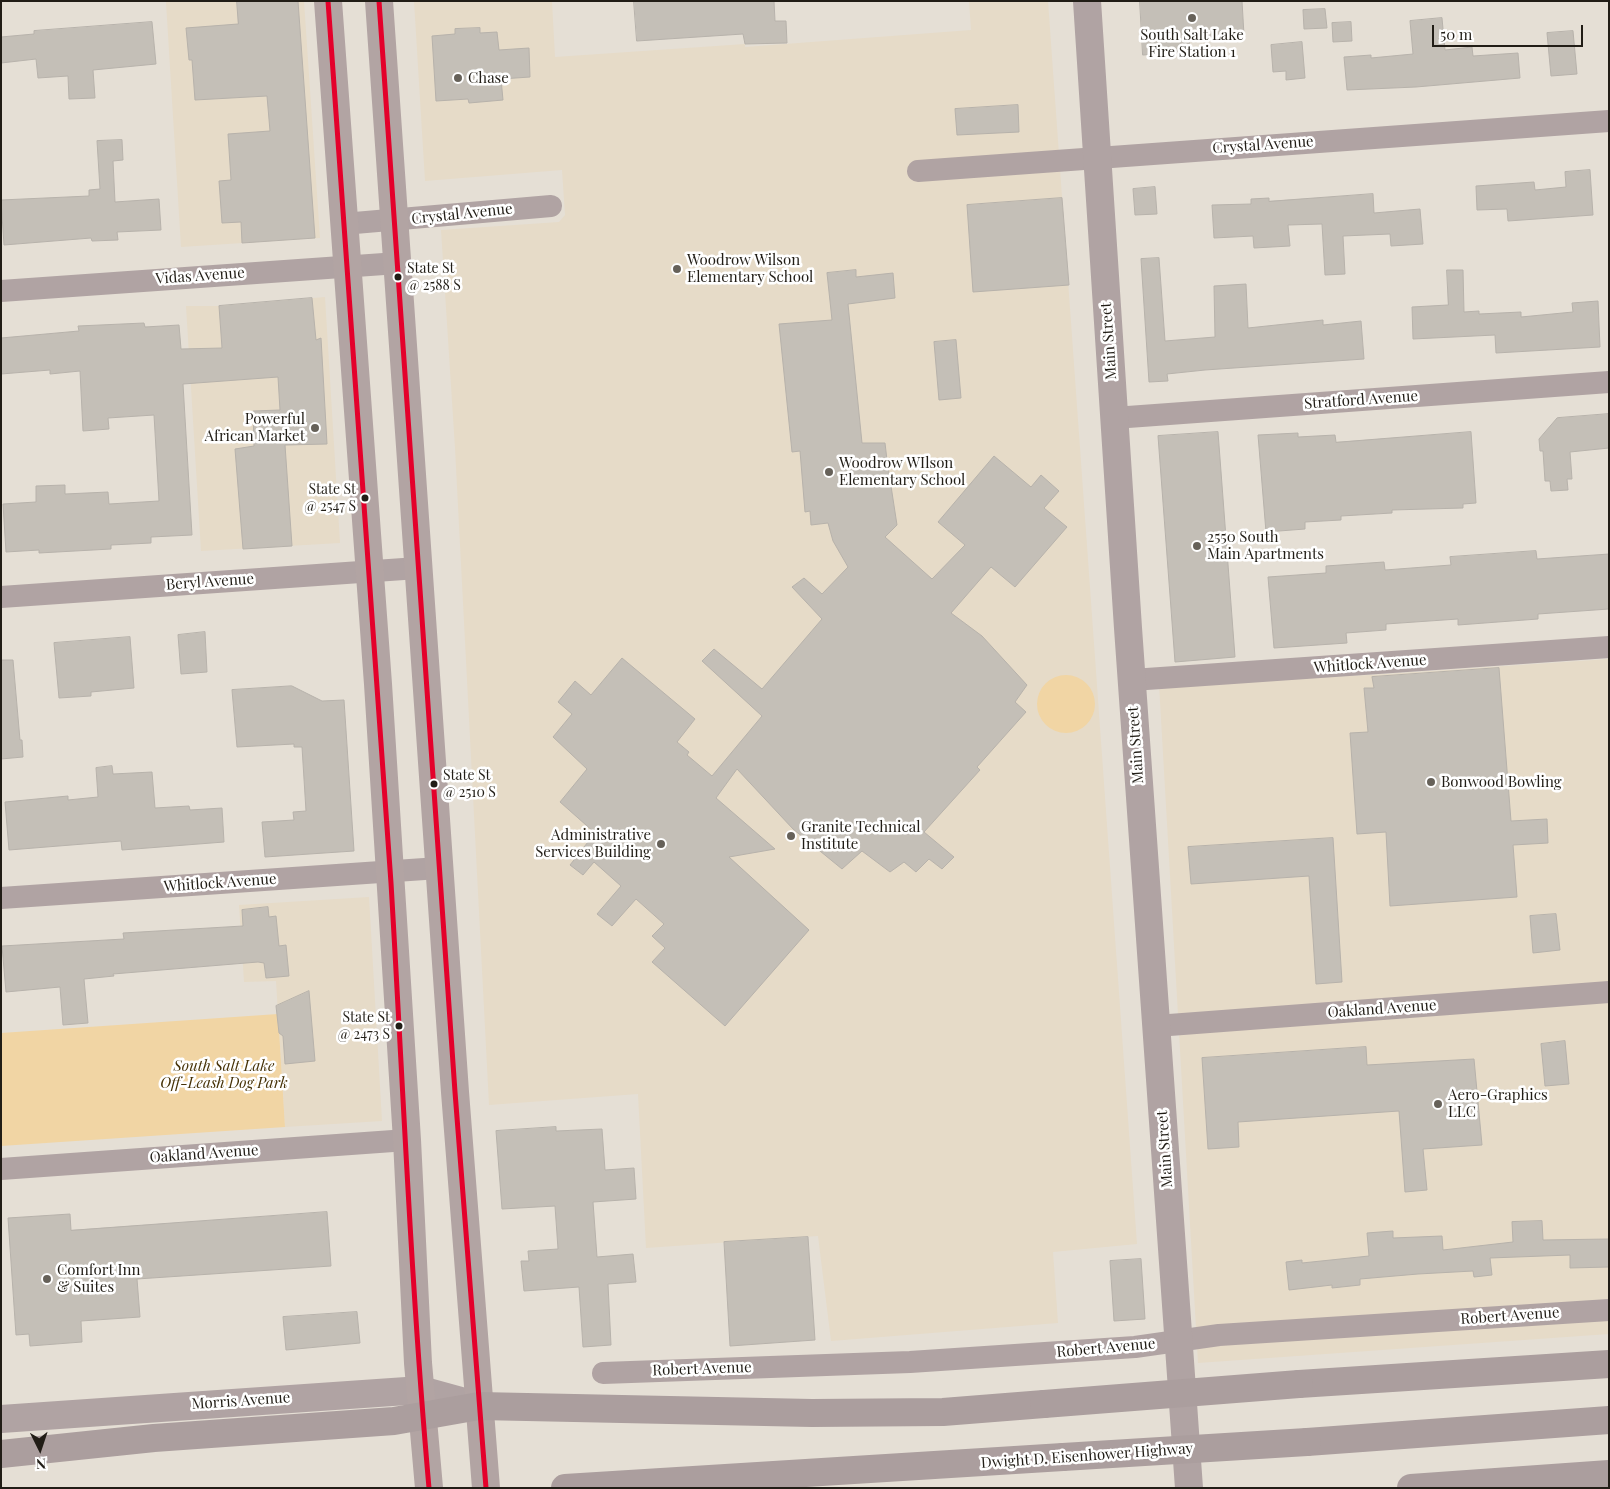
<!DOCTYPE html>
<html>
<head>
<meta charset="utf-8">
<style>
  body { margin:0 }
  #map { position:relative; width:1610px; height:1489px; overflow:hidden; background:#e5dfd5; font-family:"Playfair Display",serif }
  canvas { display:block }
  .frame { position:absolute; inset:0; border:2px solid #211d16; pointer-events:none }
  .north { position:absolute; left:15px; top:1424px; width:50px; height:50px; -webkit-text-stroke:4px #fff; paint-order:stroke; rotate:176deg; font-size:14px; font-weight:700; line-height:20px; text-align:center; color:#211d16 }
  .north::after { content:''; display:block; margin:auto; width:18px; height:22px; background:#211d16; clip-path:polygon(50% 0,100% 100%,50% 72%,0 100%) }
  .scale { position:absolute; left:1432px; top:25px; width:151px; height:22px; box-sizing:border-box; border:2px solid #211d16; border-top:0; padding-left:6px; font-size:15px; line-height:18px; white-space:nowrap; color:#211d16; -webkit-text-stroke:4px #fff; paint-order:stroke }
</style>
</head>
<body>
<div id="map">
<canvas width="1610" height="1489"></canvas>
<div class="frame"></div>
<div class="north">N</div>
<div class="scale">50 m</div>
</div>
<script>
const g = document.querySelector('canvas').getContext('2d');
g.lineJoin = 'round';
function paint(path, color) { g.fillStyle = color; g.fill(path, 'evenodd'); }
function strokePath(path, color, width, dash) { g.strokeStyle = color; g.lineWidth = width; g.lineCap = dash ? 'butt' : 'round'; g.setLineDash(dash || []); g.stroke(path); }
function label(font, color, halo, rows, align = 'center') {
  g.font = font + ' "Playfair Display",serif'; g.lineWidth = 5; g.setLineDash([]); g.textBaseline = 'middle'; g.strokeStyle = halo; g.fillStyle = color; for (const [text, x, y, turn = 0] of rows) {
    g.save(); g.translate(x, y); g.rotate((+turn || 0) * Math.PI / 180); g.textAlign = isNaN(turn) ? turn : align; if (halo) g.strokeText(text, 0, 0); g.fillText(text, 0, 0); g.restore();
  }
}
const built = new Path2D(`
  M 304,1 L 320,238 L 181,247 L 166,2 Z
  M 414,1 L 552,1 L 555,57 L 745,44 L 745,47 L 971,30 L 969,1 L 1048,1 L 1137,1244 L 1053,1252 L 1058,1323 L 831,1341 L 818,1236 L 646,1248 L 638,1094 L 489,1105 L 455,448 L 441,230 L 559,222 L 565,215 L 562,170 L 425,181 Z
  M 325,297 L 340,543 L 201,551 L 186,306 L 219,306 Z
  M 1609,659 L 1609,1334 L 1198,1363 L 1159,684 L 1372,675 Z
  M 369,897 L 382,1121 L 285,1127 L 276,981 L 244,982 L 239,905 Z`);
const green = new Path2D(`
  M1037 704a29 29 0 1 1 58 0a29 29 0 1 1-58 0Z
  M 278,1014 L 285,1127 L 1,1146 L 1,1033 Z`);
const building = new Path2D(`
  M 237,1 L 298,1 L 315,238 L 242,243 L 241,222 L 222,223 L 219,181 L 231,180 L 228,134 L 270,131 L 267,96 L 195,100 L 192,60 L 189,60 L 186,28 L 238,24 Z
  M 634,1 L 774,1 L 775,21 L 786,21 L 787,43 L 745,44 L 743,34 L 637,41 Z
  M 1140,1 L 1242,1 L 1244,35 L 1189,38 L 1190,52 L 1143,55 Z
  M 1325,9 L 1327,28 L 1304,29 L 1303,10 Z
  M 1442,18 L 1445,50 L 1472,47 L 1473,56 L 1518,53 L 1520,78 L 1416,87 L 1347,90 L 1344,57 L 1371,55 L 1371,58 L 1413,54 L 1410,21 Z
  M 152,22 L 156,64 L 93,70 L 95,98 L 69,99 L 68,76 L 38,78 L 36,59 L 1,63 L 1,37 L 34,34 L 34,31 Z
  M 1351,22 L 1352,41 L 1333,42 L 1332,23 Z
  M 480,28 L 480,33 L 497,32 L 499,50 L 529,48 L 530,77 L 501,79 L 503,100 L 469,103 L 468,99 L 436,101 L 432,36 L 455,34 L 455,29 Z
  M 1573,31 L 1577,74 L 1551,76 L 1547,33 Z
  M 1302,42 L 1305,78 L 1286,80 L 1286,71 L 1273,72 L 1271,45 Z
  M 1018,105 L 1019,132 L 957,135 L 955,109 Z
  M 122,140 L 123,160 L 113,161 L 115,202 L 159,199 L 161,230 L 117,232 L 118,240 L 92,241 L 91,238 L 4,245 L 1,200 L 89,196 L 89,190 L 100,189 L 97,141 Z
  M 1590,170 L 1593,215 L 1508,221 L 1507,209 L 1477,210 L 1476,186 L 1534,182 L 1535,190 L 1566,187 L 1565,172 Z
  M 1155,187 L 1157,214 L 1135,215 L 1133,189 Z
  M 1373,194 L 1374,213 L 1420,209 L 1423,244 L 1391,246 L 1390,234 L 1343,236 L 1345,274 L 1325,275 L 1322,224 L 1288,225 L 1290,246 L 1254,248 L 1253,236 L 1214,238 L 1212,205 L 1251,204 L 1251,199 L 1269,198 L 1269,201 Z
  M 1062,198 L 1069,285 L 973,292 L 967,205 Z
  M 1159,258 L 1165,341 L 1215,337 L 1214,286 L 1246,284 L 1248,328 L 1323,320 L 1323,325 L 1361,321 L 1364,359 L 1205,370 L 1167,374 L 1168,381 L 1149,382 L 1141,259 Z
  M 856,270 L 856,277 L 893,273 L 895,298 L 848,304 L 862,443 L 885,443 L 887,460 L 897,525 L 885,537 L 932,579 L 965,545 L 938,522 L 994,456 L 1031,487 L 1041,475 L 1059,491 L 1044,508 L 1067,527 L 1015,587 L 991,567 L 951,613 L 982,636 L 1027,685 L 1015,702 L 1026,712 L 977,767 L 980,770 L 924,832 L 954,857 L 942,869 L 929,859 L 916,872 L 904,862 L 890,872 L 862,851 L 842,869 L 793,829 L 737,769 L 716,798 L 775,849 L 729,857 L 809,930 L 725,1026 L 652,962 L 665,948 L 652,936 L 664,924 L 636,899 L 612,926 L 597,914 L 621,886 L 594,862 L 583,875 L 570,865 L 595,833 L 560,802 L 587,769 L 553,737 L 572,714 L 558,702 L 575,681 L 591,695 L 622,658 L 695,719 L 677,742 L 689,752 L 687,755 L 712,776 L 762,716 L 702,661 L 714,649 L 762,689 L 822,619 L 792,587 L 804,578 L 822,594 L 848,567 L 833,541 L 828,523 L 811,525 L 810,511 L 805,512 L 800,451 L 792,452 L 779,324 L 832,320 L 827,273 Z
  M 1447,270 L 1463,270 L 1464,312 L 1479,311 L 1479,314 L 1521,312 L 1521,317 L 1573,312 L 1572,303 L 1598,301 L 1600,347 L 1496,353 L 1495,335 L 1413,339 L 1412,307 L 1448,305 Z
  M 312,298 L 316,340 L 321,338 L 327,444 L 285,445 L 292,546 L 243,549 L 235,449 L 254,446 L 253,411 L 280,410 L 278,377 L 183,384 L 192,535 L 151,537 L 151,543 L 111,545 L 111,549 L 39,553 L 39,550 L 6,552 L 3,504 L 36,502 L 36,486 L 65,485 L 65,494 L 108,492 L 109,504 L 159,501 L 154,415 L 108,418 L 109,429 L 83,431 L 80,371 L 50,374 L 50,370 L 1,374 L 1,338 L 79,331 L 78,326 L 144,323 L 145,327 L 179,325 L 181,349 L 222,348 L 219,306 Z
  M 956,340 L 961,398 L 939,400 L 934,342 Z
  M 1609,414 L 1609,448 L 1570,452 L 1572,479 L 1567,479 L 1568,490 L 1551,491 L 1550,481 L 1545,481 L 1543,451 L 1540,451 L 1539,439 L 1557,418 Z
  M 1218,432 L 1235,657 L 1175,662 L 1158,436 Z
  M 1471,432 L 1476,503 L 1463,504 L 1463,508 L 1392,510 L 1392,513 L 1341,516 L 1341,520 L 1305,522 L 1305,529 L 1266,532 L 1258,435 L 1298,433 L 1298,437 L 1335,435 L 1336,442 Z
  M 1536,551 L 1537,559 L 1609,554 L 1609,609 L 1538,614 L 1538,619 L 1458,625 L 1458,619 L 1386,624 L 1386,630 L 1346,633 L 1347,643 L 1274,648 L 1268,577 L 1326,573 L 1326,566 L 1384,562 L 1385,570 L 1451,565 L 1450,557 Z
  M 205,632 L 207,672 L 181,674 L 178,635 Z
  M 130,637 L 134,688 L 91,692 L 91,696 L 59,698 L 54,643 Z
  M 1,660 L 13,660 L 20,740 L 22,740 L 23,757 L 1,759 Z
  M 1499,668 L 1511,821 L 1547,819 L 1548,843 L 1513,845 L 1517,897 L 1390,906 L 1386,832 L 1357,834 L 1350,733 L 1368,732 L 1364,688 L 1374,688 L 1372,677 Z
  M 292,686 L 322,701 L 344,700 L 354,851 L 265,857 L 262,822 L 294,820 L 293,812 L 306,811 L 302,747 L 294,747 L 294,744 L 237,747 L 232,690 Z
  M 112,766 L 113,774 L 152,772 L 155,808 L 189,806 L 190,810 L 222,808 L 224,842 L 122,850 L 121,841 L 9,850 L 5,802 L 68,796 L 68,800 L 98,797 L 96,768 Z
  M 1333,838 L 1342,982 L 1316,984 L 1309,876 L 1191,884 L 1188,847 Z
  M 268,907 L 269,917 L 276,916 L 279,946 L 286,945 L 289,976 L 266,978 L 264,963 L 258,962 L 113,974 L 114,976 L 84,979 L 88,1023 L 63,1025 L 60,987 L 6,992 L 2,946 L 124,939 L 123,933 L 243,926 L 242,910 Z
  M 1556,914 L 1560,950 L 1533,953 L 1530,916 Z
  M 309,991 L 315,1061 L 285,1064 L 283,1036 L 279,1033 L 276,1006 Z
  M 1565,1041 L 1569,1084 L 1545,1086 L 1541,1044 Z
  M 1366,1047 L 1367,1065 L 1474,1059 L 1482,1145 L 1423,1149 L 1427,1190 L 1405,1192 L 1399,1111 L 1238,1122 L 1239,1147 L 1208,1149 L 1202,1058 Z
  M 556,1127 L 556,1131 L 602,1129 L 605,1170 L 634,1168 L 636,1199 L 593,1202 L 597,1257 L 633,1254 L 636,1282 L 608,1284 L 611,1345 L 583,1347 L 579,1287 L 524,1291 L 521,1261 L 529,1261 L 528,1251 L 558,1249 L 555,1206 L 502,1209 L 496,1131 Z
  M 327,1212 L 331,1266 L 137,1279 L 140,1317 L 81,1321 L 82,1342 L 30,1346 L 29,1334 L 16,1335 L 8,1218 L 70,1214 L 71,1230 Z
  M 1542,1221 L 1543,1240 L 1609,1239 L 1609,1267 L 1570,1268 L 1570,1255 L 1490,1258 L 1492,1275 L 1474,1277 L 1473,1271 L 1418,1274 L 1360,1279 L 1360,1285 L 1332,1288 L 1332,1285 L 1289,1290 L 1286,1262 L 1302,1260 L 1302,1263 L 1369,1256 L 1367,1233 L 1393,1231 L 1393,1238 L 1442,1236 L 1443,1250 L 1513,1242 L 1512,1222 Z
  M 808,1237 L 815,1340 L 730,1346 L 724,1242 Z
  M 1141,1259 L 1145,1319 L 1114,1321 L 1110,1261 Z
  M 357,1312 L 360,1343 L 286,1350 L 283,1317 Z`);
const minor = new Path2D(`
  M 918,171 L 1609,121
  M 343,224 L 551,206
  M 1,291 L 398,263
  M 1114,418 L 1609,382
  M 1,597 L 418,568
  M 1132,680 L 1609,647
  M 1,898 L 439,868
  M 1156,1026 L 1609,992
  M 1,1169 L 407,1140
  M 603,1373 L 910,1362 L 1135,1347 L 1219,1335 L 1609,1310`);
const tertiary = new Path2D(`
  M 1087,1 L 1128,628 L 1189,1488
  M 1,1419 L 421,1390 L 479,1406`);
const primary = new Path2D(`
  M 328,1 L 378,684 L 407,1140 L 418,1363 L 429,1488
  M 379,1 L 455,1092 L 486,1488`);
const motorway = new Path2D(`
  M 1299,1384 L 1609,1364
  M 1307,1442 L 1609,1420
  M 1,1454 L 154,1438 L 394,1421 L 479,1406 L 812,1413 L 943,1412 L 1044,1404
  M 565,1488 L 1063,1457
  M 1411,1488 L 1609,1474`);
const motorwayBridge = new Path2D(`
  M 1044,1404 L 1299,1384
  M 1063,1457 L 1307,1442`);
const bus1 = new Path2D(`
  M 328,1 C 350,295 372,589 391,883 C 403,1084 411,1286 429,1488
  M 379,1 L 455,1092 L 486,1488`);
const markers = [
  [1192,18,5,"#666159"],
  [458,78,5,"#666159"],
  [677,269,5,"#666159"],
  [398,277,4.5,"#211d16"],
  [315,428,5,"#666159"],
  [829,472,5,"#666159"],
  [365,498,4.5,"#211d16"],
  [1197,546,5,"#666159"],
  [1431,782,5,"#666159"],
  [434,784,4.5,"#211d16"],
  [791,836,5,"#666159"],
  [661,844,5,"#666159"],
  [399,1026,4.5,"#211d16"],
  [1438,1104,5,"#666159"],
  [47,1279,5,"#666159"]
];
const busNames = [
  ["State St",407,269],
  ["@ 2588 S",407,286],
  ["State St",356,490,"right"],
  ["@ 2547 S",356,507,"right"],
  ["State St",443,776],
  ["@ 2510 S",443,793],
  ["State St",390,1018,"right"],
  ["@ 2473 S",390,1035,"right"]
];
const poiNames = [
  ["South Salt Lake",1192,35,"center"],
  ["Fire Station 1",1192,52,"center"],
  ["Chase",468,78],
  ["Woodrow Wilson",687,260],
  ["Elementary School",687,277],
  ["Powerful",305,419,"right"],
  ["African Market",305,436,"right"],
  ["Woodrow WIlson",839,463],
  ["Elementary School",839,480],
  ["2550 South",1207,537],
  ["Main Apartments",1207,554],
  ["Bonwood Bowling",1441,782],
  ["Granite Technical",801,827],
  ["Institute",801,844],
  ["Administrative",651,835,"right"],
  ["Services Building",651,852,"right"],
  ["Aero-Graphics",1448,1095],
  ["LLC",1448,1112],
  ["Comfort Inn",57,1270],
  ["& Suites",57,1287]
];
const streetNames = [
  ["Crystal Avenue",1263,145,-4],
  ["Crystal Avenue",462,214,-6],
  ["Vidas Avenue",200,276,-4],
  ["Main Street",1109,341,-94],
  ["Stratford Avenue",1361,400,-4],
  ["Beryl Avenue",210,582,-4],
  ["Whitlock Avenue",1370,664,-4],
  ["Main Street",1136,745,-94],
  ["Whitlock Avenue",220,883,-4],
  ["Oakland Avenue",1382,1009,-4],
  ["Main Street",1165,1149,-94],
  ["Oakland Avenue",204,1154,-4],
  ["Robert Avenue",1510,1316,-4],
  ["Robert Avenue",1106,1348,-5],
  ["Robert Avenue",702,1369,-2],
  ["Morris Avenue",241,1401,-4],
  ["Dwight D. Eisenhower Highway",1087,1456,-4]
];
const parkNames = [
  ["South Salt Lake",224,1066],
  ["Off-Leash Dog Park",224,1083]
];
paint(built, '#e6dbc8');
paint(green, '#f1d5a4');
paint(building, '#c4bfb7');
strokePath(building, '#b7b2ab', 1);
strokePath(minor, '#b0a3a3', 22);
strokePath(tertiary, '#b0a3a3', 28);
strokePath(primary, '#b2a4a3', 28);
strokePath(motorway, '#ab9e9e', 28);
strokePath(motorwayBridge, '#ab9e9e', 28);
strokePath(bus1, '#e4002b', 5);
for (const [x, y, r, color] of markers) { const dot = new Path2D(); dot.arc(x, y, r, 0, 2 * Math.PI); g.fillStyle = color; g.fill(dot); strokePath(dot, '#fff', 2); }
label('14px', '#211d16', '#fff', busNames, 'left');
label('15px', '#211d16', '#fff', poiNames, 'left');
label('15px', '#211d16', '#fff', streetNames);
label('italic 15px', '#463207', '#fff', parkNames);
</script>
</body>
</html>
